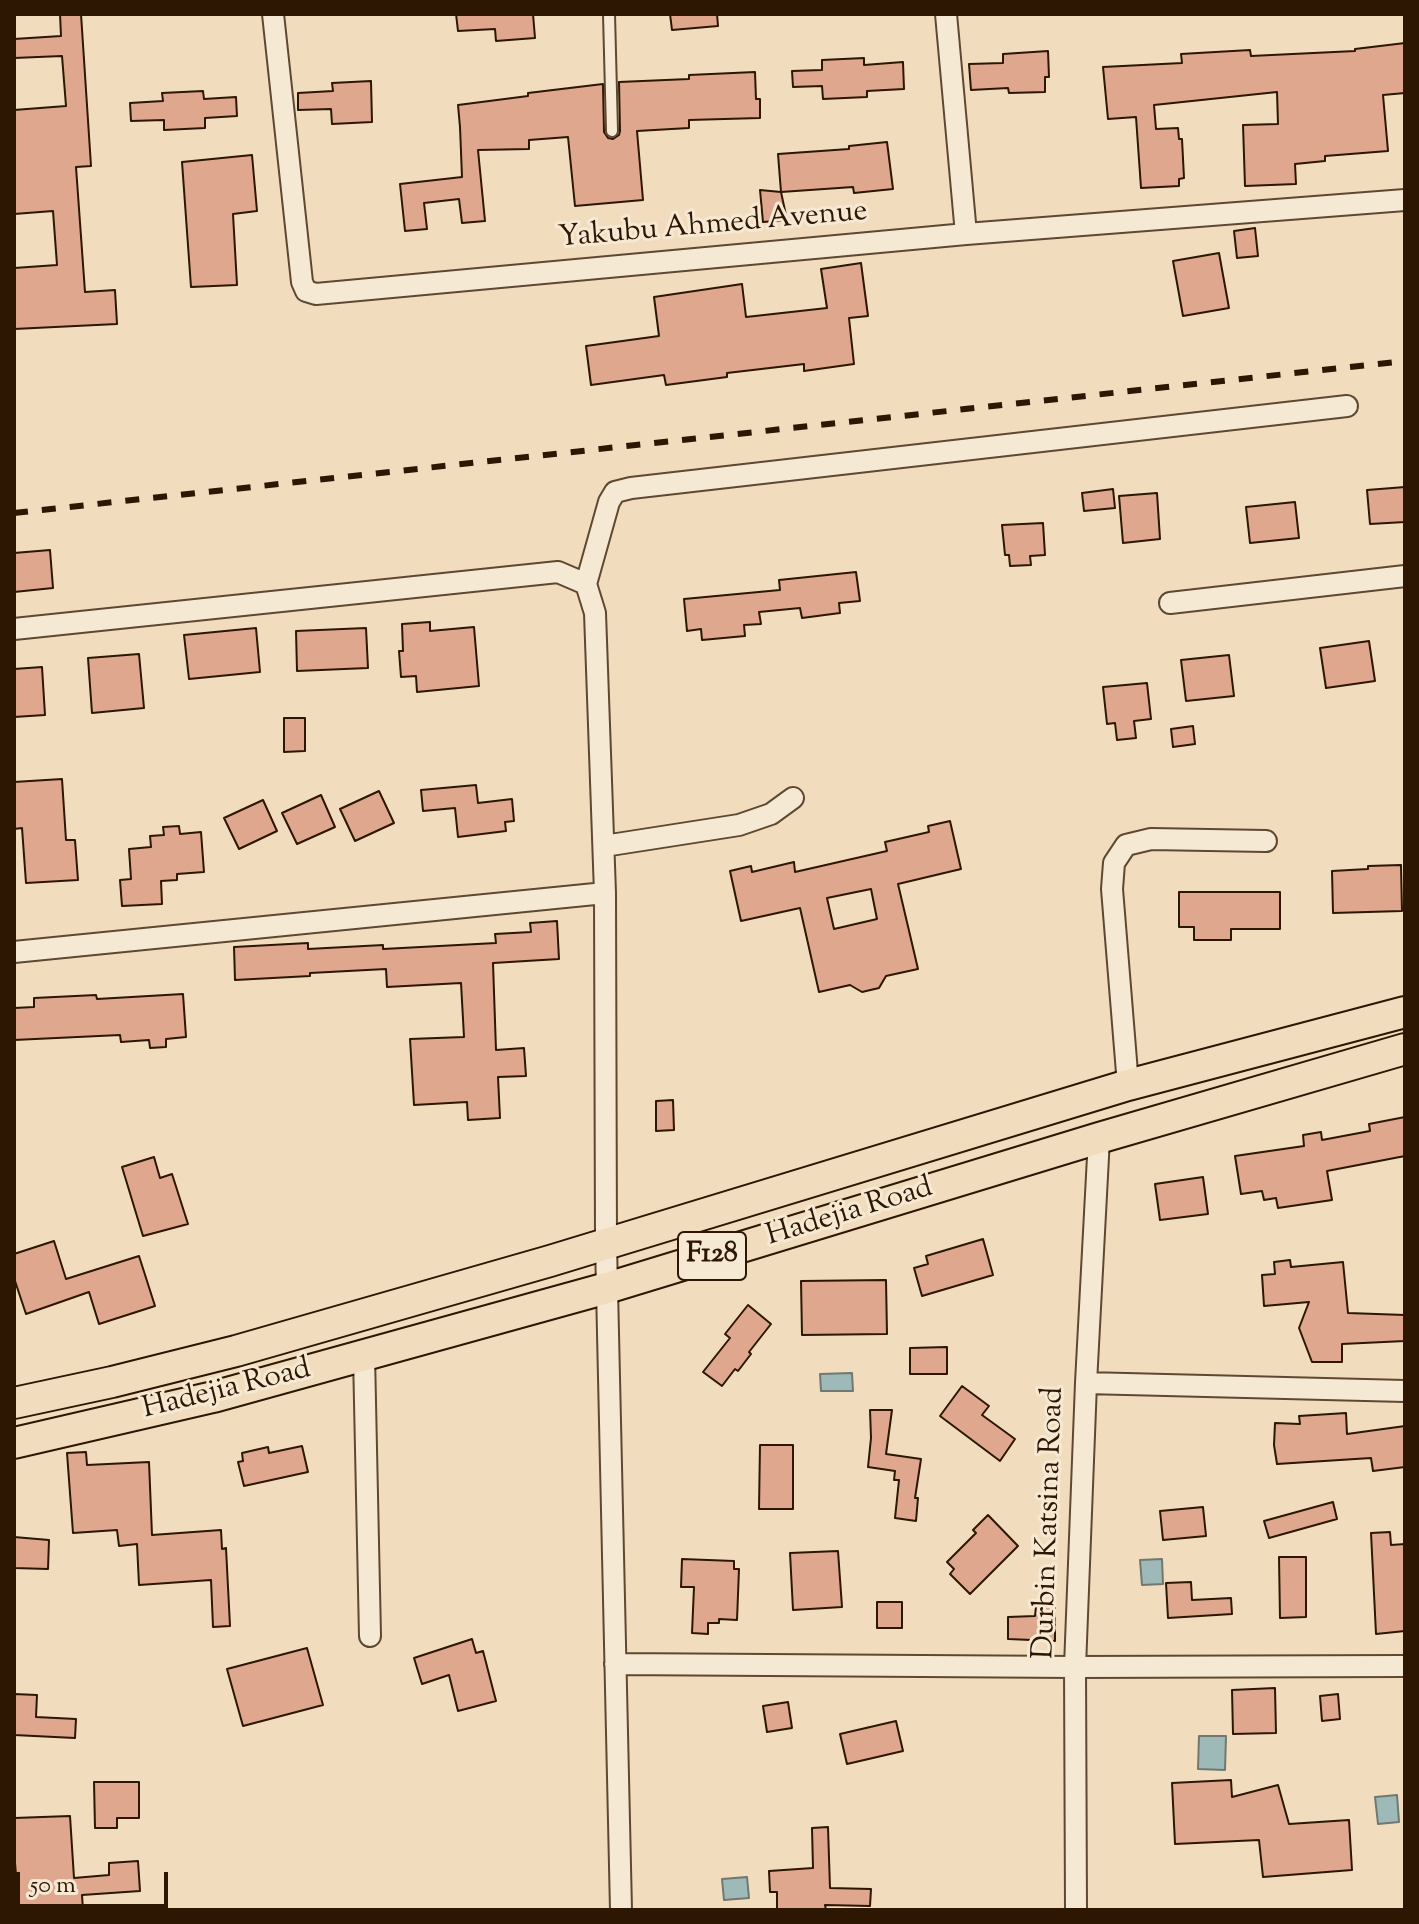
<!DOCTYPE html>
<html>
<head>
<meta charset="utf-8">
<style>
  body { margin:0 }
  #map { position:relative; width:1419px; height:1924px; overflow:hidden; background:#f1ddbd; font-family:"Sorts Mill Goudy",serif }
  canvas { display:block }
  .frame { position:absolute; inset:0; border:16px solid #2d1602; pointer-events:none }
  .scale { position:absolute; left:16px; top:1872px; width:152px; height:36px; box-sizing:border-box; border:4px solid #2d1602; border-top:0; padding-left:10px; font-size:24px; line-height:28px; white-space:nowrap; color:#2d1602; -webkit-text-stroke:6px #f6e9d4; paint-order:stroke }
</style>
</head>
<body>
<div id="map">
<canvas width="1419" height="1924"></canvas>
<div class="frame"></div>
<div class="scale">50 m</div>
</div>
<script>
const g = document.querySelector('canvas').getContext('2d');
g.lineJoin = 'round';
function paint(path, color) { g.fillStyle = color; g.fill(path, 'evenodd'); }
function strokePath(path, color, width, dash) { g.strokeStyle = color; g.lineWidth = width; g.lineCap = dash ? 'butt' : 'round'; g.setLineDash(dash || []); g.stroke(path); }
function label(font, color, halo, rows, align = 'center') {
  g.font = font + ' "Sorts Mill Goudy",serif'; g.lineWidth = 6; g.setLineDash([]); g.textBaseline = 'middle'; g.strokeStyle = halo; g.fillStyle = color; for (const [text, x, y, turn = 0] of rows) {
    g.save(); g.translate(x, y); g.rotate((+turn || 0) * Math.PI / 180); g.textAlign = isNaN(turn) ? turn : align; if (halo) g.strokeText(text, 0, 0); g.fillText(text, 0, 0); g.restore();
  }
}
const water = new Path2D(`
  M 852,1373 L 853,1391 L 821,1391 L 820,1374 Z
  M 1162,1559 L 1163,1584 L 1142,1585 L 1140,1560 Z
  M 1199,1736 L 1226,1736 L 1225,1770 L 1198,1769 Z
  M 1397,1795 L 1399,1822 L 1378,1824 L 1375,1797 Z
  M 747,1877 L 749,1898 L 724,1900 L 722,1879 Z`);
const building = new Path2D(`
  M 60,14 L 81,14 L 91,166 L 76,167 L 85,292 L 115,290 L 117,324 L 14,329 L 14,268 L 57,265 L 53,211 L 14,214 L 14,110 L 66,106 L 62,56 L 14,58 L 14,39 L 61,36 Z
  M 456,14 L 533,14 L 535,38 L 496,41 L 495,29 L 458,31 Z
  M 670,14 L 717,14 L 718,26 L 672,30 Z
  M 1405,43 L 1405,93 L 1383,95 L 1388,151 L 1325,156 L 1325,161 L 1295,164 L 1296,184 L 1245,186 L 1243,125 L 1278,124 L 1277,92 L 1154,105 L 1156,129 L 1178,128 L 1179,139 L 1182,139 L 1184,178 L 1179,179 L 1179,186 L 1141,188 L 1136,117 L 1108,119 L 1103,67 L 1182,63 L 1181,54 L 1250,50 L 1251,56 L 1355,51 L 1355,49 Z
  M 1048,51 L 1049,77 L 1045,77 L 1045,92 L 1009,93 L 1008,88 L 971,90 L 969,64 L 1003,63 L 1003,54 Z
  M 864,58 L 864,65 L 903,62 L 904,89 L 867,91 L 867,97 L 823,99 L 822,86 L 793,87 L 792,71 L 822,70 L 822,60 Z
  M 755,72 L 756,99 L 760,99 L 760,118 L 689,120 L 689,128 L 637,131 L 643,200 L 575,206 L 568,137 L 529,140 L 529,149 L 478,150 L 485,221 L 462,223 L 459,199 L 424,203 L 427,229 L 405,231 L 400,184 L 462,177 L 460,127 L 458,105 L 528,96 L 528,93 L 603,84 L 604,132 L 608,138 L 613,139 L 619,135 L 620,131 L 619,82 L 689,79 L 689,75 Z
  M 371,81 L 372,122 L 332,124 L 331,109 L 298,110 L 298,93 L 333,91 L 332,83 Z
  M 203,91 L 204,99 L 236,97 L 237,116 L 205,118 L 205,128 L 164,130 L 164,120 L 131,121 L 130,103 L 163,101 L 162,93 Z
  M 887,142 L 893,189 L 854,193 L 853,187 L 781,192 L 778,154 L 849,149 L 849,146 Z
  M 252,155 L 257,211 L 233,214 L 237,285 L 191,287 L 182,162 Z
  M 760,190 L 781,192 L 787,220 L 763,222 Z
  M 1255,228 L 1258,256 L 1237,258 L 1234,231 Z
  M 1219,253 L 1229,308 L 1183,316 L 1173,261 Z
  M 861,263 L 868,316 L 849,318 L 854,364 L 804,371 L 804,364 L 727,373 L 727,377 L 666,385 L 664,375 L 591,385 L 586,346 L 659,336 L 654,297 L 742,284 L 746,317 L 827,308 L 821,269 Z
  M 1405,487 L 1405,522 L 1370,524 L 1367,490 Z
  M 1113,489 L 1115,508 L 1084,511 L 1082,493 Z
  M 1157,493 L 1160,539 L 1123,543 L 1119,496 Z
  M 1295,502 L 1299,538 L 1250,543 L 1246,507 Z
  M 1043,523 L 1045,555 L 1030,556 L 1031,565 L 1010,566 L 1009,555 L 1005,555 L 1002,525 Z
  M 50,550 L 53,588 L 14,592 L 14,553 Z
  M 856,572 L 860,601 L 839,603 L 840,613 L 802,618 L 800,608 L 759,612 L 761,624 L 744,625 L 745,636 L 702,640 L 701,629 L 687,631 L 684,599 L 780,590 L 779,580 Z
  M 430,622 L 430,631 L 474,627 L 479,686 L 417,692 L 416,676 L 401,677 L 399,651 L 403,651 L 402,624 Z
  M 256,628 L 260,672 L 189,679 L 184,635 Z
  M 366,628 L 368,668 L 297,671 L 296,631 Z
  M 1369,641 L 1375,681 L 1326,688 L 1320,648 Z
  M 139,654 L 144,708 L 92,713 L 88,658 Z
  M 1229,655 L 1234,696 L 1186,701 L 1181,660 Z
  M 42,667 L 45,715 L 14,717 L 14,669 Z
  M 1147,683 L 1151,719 L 1134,721 L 1136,738 L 1117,740 L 1115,723 L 1107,724 L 1103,687 Z
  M 284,718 L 305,718 L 305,751 L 284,752 Z
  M 1193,726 L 1195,744 L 1173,747 L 1171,729 Z
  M 62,779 L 66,840 L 75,840 L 78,880 L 26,883 L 22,828 L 14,829 L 14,782 Z
  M 476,785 L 478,803 L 512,799 L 514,821 L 505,822 L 506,831 L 458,837 L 455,808 L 423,811 L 421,790 Z
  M 379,791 L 394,823 L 355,841 L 340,809 Z
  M 321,795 L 335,827 L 297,844 L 282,813 Z
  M 263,800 L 277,831 L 239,849 L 224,818 Z
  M 950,821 L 961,869 L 898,884 L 918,969 L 886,976 L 879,988 L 862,992 L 850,985 L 819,992 L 800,908 L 741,921 L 730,871 L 751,866 L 752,872 L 794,862 L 795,872 L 887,851 L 885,842 L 929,832 L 928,826 ZM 871,889 L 877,919 L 834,929 L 827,898 Z
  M 179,826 L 180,834 L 201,832 L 204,872 L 177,874 L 177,880 L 161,881 L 162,904 L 122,906 L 120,880 L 131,879 L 129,849 L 151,847 L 150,836 L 164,835 L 163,827 Z
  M 1401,865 L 1402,911 L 1333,913 L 1332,871 L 1368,869 L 1368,866 Z
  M 1179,892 L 1280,892 L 1280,929 L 1231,929 L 1231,940 L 1194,940 L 1194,927 L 1179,927 Z
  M 557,921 L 559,959 L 493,963 L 496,1050 L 524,1048 L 526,1076 L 498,1077 L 500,1118 L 468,1120 L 467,1102 L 414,1105 L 410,1039 L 464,1037 L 461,983 L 387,987 L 386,969 L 310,973 L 310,976 L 235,980 L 234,947 L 308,943 L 308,949 L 383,945 L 383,949 L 496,943 L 495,934 L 531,932 L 530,923 Z
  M 183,994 L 186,1037 L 166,1039 L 166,1047 L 150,1048 L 149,1040 L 121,1042 L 120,1035 L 14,1040 L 14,1008 L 34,1007 L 34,998 L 96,995 L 97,999 Z
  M 673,1100 L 674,1130 L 656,1131 L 656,1101 Z
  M 1405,1117 L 1405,1156 L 1327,1171 L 1332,1200 L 1278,1208 L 1276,1198 L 1264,1200 L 1262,1191 L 1241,1194 L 1235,1156 L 1304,1146 L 1303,1135 L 1321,1132 L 1322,1140 L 1370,1131 L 1369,1124 Z
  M 154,1157 L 160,1178 L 172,1174 L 188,1224 L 143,1236 L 122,1167 Z
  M 1203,1177 L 1208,1214 L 1160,1220 L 1155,1184 Z
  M 983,1239 L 993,1275 L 922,1296 L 914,1268 L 928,1264 L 926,1256 Z
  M 54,1241 L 66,1279 L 139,1256 L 155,1306 L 99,1324 L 89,1292 L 26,1314 L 14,1278 L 14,1254 Z
  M 1290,1260 L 1291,1267 L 1343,1262 L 1348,1313 L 1405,1315 L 1405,1341 L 1342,1344 L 1342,1362 L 1312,1362 L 1299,1328 L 1309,1302 L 1264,1306 L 1262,1275 L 1275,1274 L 1274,1262 Z
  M 886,1280 L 887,1334 L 802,1335 L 801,1281 Z
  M 748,1305 L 771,1324 L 749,1352 L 751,1354 L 738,1371 L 735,1369 L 722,1386 L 703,1372 L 730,1338 L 725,1334 Z
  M 947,1347 L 947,1374 L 910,1374 L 910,1348 Z
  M 962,1386 L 989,1406 L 982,1415 L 1015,1439 L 1000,1461 L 940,1416 Z
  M 870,1410 L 892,1410 L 886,1454 L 921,1459 L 915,1498 L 918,1498 L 916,1521 L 895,1518 L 899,1480 L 894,1480 L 895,1471 L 868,1467 L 871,1438 Z
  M 1346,1413 L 1347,1434 L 1405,1426 L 1405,1467 L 1373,1471 L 1371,1458 L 1277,1464 L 1274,1445 L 1275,1423 L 1300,1424 L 1299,1416 Z
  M 760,1445 L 793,1445 L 793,1509 L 759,1509 Z
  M 302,1446 L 308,1472 L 244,1486 L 238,1462 L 243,1461 L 242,1453 L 268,1447 L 269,1453 Z
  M 86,1452 L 87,1465 L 149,1462 L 152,1535 L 221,1530 L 222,1549 L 226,1548 L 230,1626 L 213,1627 L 211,1580 L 139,1585 L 137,1544 L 119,1546 L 117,1530 L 73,1533 L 67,1453 Z
  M 1333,1502 L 1337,1519 L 1269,1538 L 1264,1521 Z
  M 1203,1507 L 1206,1536 L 1163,1540 L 1160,1511 Z
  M 988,1515 L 1018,1546 L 970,1594 L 950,1574 L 954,1569 L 947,1562 L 976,1533 L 973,1530 Z
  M 1390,1532 L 1391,1545 L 1405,1544 L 1405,1631 L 1376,1634 L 1371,1533 Z
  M 14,1537 L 49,1540 L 48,1569 L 14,1568 Z
  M 838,1551 L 842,1607 L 793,1610 L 790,1553 Z
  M 1279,1557 L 1306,1557 L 1306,1617 L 1280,1618 Z
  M 682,1559 L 734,1561 L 734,1569 L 739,1569 L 737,1620 L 719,1619 L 719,1623 L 708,1623 L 708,1634 L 692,1633 L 694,1587 L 681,1587 Z
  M 1191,1582 L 1192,1600 L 1231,1598 L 1232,1614 L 1168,1618 L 1166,1583 Z
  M 877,1602 L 902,1602 L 902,1628 L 877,1628 Z
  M 1036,1606 L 1055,1606 L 1055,1641 L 1008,1639 L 1008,1617 L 1035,1616 Z
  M 472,1639 L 476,1653 L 483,1651 L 496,1701 L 458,1711 L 449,1675 L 422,1684 L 414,1658 Z
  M 307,1648 L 323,1705 L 243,1726 L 227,1669 Z
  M 1275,1688 L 1276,1733 L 1233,1734 L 1232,1690 Z
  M 14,1694 L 37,1695 L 36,1717 L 76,1719 L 75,1738 L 14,1735 Z
  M 1338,1694 L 1340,1719 L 1322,1721 L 1320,1696 Z
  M 788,1702 L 792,1728 L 767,1732 L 763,1706 Z
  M 896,1721 L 903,1751 L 847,1764 L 840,1734 Z
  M 1231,1780 L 1232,1797 L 1278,1785 L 1289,1824 L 1349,1820 L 1352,1870 L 1263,1877 L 1259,1840 L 1175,1844 L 1172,1783 Z
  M 94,1782 L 139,1782 L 139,1818 L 117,1818 L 117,1828 L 95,1828 Z
  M 70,1816 L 74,1878 L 109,1875 L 109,1863 L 138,1861 L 140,1891 L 82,1895 L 83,1910 L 19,1910 L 15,1863 L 14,1863 L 14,1818 Z
  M 828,1827 L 830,1888 L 871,1889 L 870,1906 L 825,1905 L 826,1910 L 777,1910 L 777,1892 L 770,1892 L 769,1871 L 813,1868 L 812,1828 Z`);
const lane = new Path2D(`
  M 609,14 L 612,131`);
const street = new Path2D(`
  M 273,14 L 302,282 L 306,291 L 316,294 L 966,234 L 1405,200
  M 946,14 L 966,234
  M 586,584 L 609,502 L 615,492 L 631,488 L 1347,406
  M 1170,603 L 1405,576
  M 14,629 L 558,572 L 586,584 L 595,613 L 605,893 L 606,1244 L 621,1910
  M 604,846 L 739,825 L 771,814 L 793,798
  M 14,952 L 605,893
  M 1128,1085 L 1112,889 L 1114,863 L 1126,845 L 1151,839 L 1266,841
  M 364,1355 L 370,1636
  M 1086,1383 L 1405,1391
  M 615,1664 L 1075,1667 L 1405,1666
  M 1076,1910 L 1075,1667 L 1086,1383 L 1099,1138`);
const primary = new Path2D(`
  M 14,1403 L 112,1382 L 236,1351 L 550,1261 L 1128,1085 L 1405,1012
  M 14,1443 L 213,1397 L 607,1288 L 1099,1138 L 1405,1049`);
const rail = new Path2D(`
  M 14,513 L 1405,361`);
const shields = [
  [712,1256,68]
];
const shieldNames = [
  ["F128",712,1256]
];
const streetNames = [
  ["Yakubu Ahmed Avenue",713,227,-5],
  ["Hadejia Road",850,1214,-17],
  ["Hadejia Road",227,1391,-14],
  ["Durbin Katsina Road",1051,1523,-88]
];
paint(water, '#9dbab9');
strokePath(water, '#707870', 2);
paint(building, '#dea78e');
strokePath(building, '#2d1602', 2);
strokePath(lane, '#5e4831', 14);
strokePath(street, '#5e4831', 24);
strokePath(primary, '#2d1602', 34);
strokePath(lane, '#f6e9d4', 10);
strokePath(street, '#f6e9d4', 20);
strokePath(primary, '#f1ddbd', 30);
strokePath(rail, '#2d1602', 6, [14, 14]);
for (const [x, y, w] of shields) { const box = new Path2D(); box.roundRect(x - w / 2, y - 24, w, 48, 6); g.fillStyle = '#f6e9d4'; g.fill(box); strokePath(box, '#2d1602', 2); }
label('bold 28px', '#2d1602', null, shieldNames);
label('30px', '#2d1602', '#f6e9d4', streetNames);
</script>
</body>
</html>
